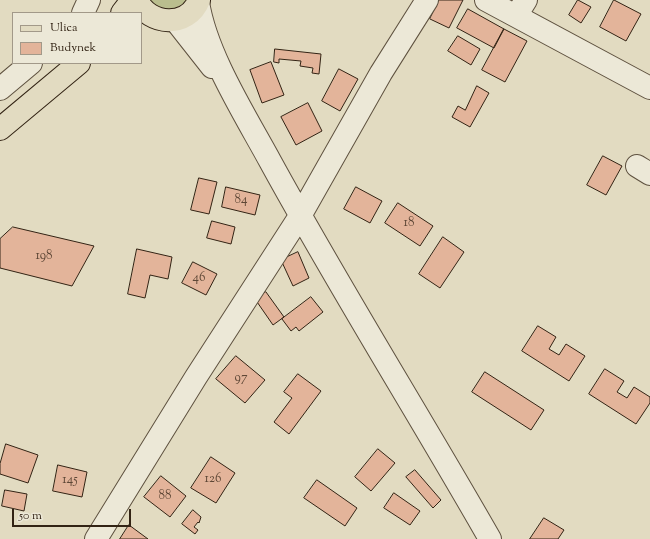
<!DOCTYPE html>
<html>
<head>
<meta charset="utf-8">
<style>
  body { margin:0 }
  #map { position:relative; width:650px; height:539px; overflow:hidden; background:#e2dbc1; font-family:"Sorts Mill Goudy",serif }
  canvas { display:block }
  .legend { position:absolute; left:12px; top:12px; width:130px; height:52px; box-sizing:border-box; background:#ece8d7; border:1px solid #a29989; margin:0; padding:5px 7px; list-style:none; font-size:12px; color:#322314 }
  .legend li { display:flex; align-items:center; gap:8px; height:20px }
  .legend b { width:20px; border:1px solid #a29989 }
  .scale { position:absolute; left:12px; top:509px; width:119px; height:18px; box-sizing:border-box; border:2px solid #322314; border-top:0; padding-left:5px; font-size:12px; line-height:14px; white-space:nowrap; color:#322314; -webkit-text-stroke:3px #ece8d7; paint-order:stroke }
</style>
</head>
<body>
<div id="map">
<canvas width="650" height="539"></canvas>
<ul class="legend">
<li><b style="height:5px;background:#e2dbc1"></b>Ulica</li>
<li><b style="height:11px;background:#e3b49a"></b>Budynek</li>
</ul>
<div class="scale">50 m</div>
</div>
<script>
const g = document.querySelector('canvas').getContext('2d');
g.lineJoin = 'round';
function paint(path, color) { g.fillStyle = color; g.fill(path, 'evenodd'); }
function strokePath(path, color, width, dash) { g.strokeStyle = color; g.lineWidth = width; g.lineCap = dash ? 'butt' : 'round'; g.setLineDash(dash || []); g.stroke(path); }
function label(font, color, halo, rows, align = 'center') {
  g.font = font + ' "Sorts Mill Goudy",serif'; g.lineWidth = 3; g.setLineDash([]); g.textBaseline = 'middle'; g.strokeStyle = halo; g.fillStyle = color; for (const [text, x, y, turn = 0] of rows) {
    g.save(); g.translate(x, y); g.rotate((+turn || 0) * Math.PI / 180); g.textAlign = isNaN(turn) ? turn : align; if (halo) g.strokeText(text, 0, 0); g.fillText(text, 0, 0); g.restore();
  }
}
const green = new Path2D(`
  M 147,0 L 190,0 L 167,13 Z`);
const building = new Path2D(`
  M 439,0 L 463,0 L 449,28 L 430,19 Z
  M 578,0 L 591,7 L 581,23 L 569,15 Z
  M 614,0 L 641,14 L 626,41 L 600,27 Z
  M 468,9 L 504,29 L 494,48 L 457,28 Z
  M 504,29 L 527,41 L 505,82 L 482,70 Z
  M 458,36 L 480,49 L 471,65 L 448,51 Z
  M 275,49 L 321,54 L 319,74 L 312,73 L 313,68 L 300,66 L 301,61 L 279,59 L 279,63 L 274,62 Z
  M 271,62 L 284,95 L 262,103 L 250,70 Z
  M 339,69 L 358,79 L 340,111 L 322,101 Z
  M 477,86 L 489,93 L 470,127 L 452,117 L 458,106 L 465,110 Z
  M 308,103 L 322,131 L 296,145 L 281,117 Z
  M 603,156 L 622,166 L 606,195 L 587,185 Z
  M 199,178 L 217,182 L 209,214 L 191,210 Z
  M 226,187 L 260,195 L 255,215 L 222,207 Z
  M 356,187 L 382,201 L 370,223 L 344,209 Z
  M 398,203 L 433,226 L 420,246 L 385,223 Z
  M 212,221 L 235,227 L 231,244 L 207,238 Z
  M 13,227 L 94,246 L 72,286 L 0,268 L 0,239 Z
  M 443,237 L 464,252 L 440,288 L 419,274 Z
  M 137,249 L 172,257 L 168,279 L 150,275 L 145,298 L 128,294 Z
  M 298,252 L 309,278 L 293,286 L 281,260 Z
  M 193,262 L 217,274 L 206,295 L 182,283 Z
  M 266,292 L 284,317 L 273,325 L 255,299 Z
  M 311,297 L 323,312 L 299,331 L 296,327 L 291,331 L 282,319 Z
  M 538,326 L 556,337 L 549,349 L 559,355 L 566,344 L 585,356 L 569,381 L 522,351 Z
  M 236,356 L 265,380 L 245,403 L 216,379 Z
  M 605,369 L 624,381 L 617,392 L 627,398 L 634,387 L 650,397 L 650,403 L 636,424 L 589,394 Z
  M 485,372 L 544,410 L 531,430 L 472,392 Z
  M 298,374 L 321,391 L 289,434 L 274,422 L 292,398 L 284,392 Z
  M 6,444 L 38,455 L 28,483 L 0,474 L 0,464 Z
  M 378,449 L 395,463 L 371,491 L 355,477 Z
  M 211,457 L 235,473 L 216,503 L 191,488 Z
  M 58,465 L 87,472 L 82,497 L 53,491 Z
  M 415,470 L 441,500 L 433,508 L 406,477 Z
  M 161,476 L 186,496 L 170,517 L 144,497 Z
  M 317,480 L 357,508 L 345,526 L 304,498 Z
  M 5,490 L 27,494 L 24,511 L 2,506 Z
  M 394,493 L 420,511 L 410,525 L 384,508 Z
  M 193,510 L 201,517 L 199,523 L 198,522 L 194,527 L 198,530 L 195,534 L 182,524 Z
  M 544,518 L 564,530 L 558,539 L 530,539 Z
  M 129,525 L 148,539 L 120,539 Z`);
const minor = new Path2D(`
  M 486,0 L 650,88
  M 198,2 C 206,54 245,115 270,161 C 340,289 418,413 490,539
  M 83,13 L 89,0
  M 516,16 L 526,0
  M 175,20 L 212,67
  M 0,89 L 31,63
  M 637,166 L 650,174
  M 96,539 L 196,377 L 300,216 L 381,73 L 427,0`);
const major = new Path2D(`
  M 137,0 C 149,26 188,28 199,0
  M 122,13 L 132,0
  M 0,129 L 79,63`);
const numberNames = [
  ["84",241,201],
  ["18",409,224],
  ["198",44,257],
  ["46",199,279],
  ["97",241,379],
  ["126",213,480],
  ["145",70,481],
  ["88",165,497]
];
paint(green, '#babe8e');
paint(building, '#e3b49a');
strokePath(building, '#322314', 1);
strokePath(minor, '#5e513f', 24);
strokePath(major, '#322314', 24);
strokePath(minor, '#ece8d7', 22);
strokePath(major, '#e2dbc1', 22);
label('13px', '#5e4736', null, numberNames);
</script>
</body>
</html>
